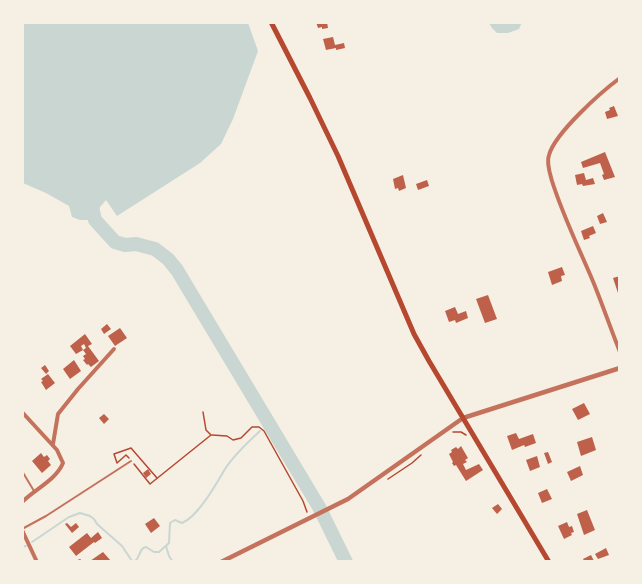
<!DOCTYPE html>
<html>
<head>
<meta charset="utf-8">
<style>
  body { margin:0 }
  #map { position:relative; width:642px; height:584px; overflow:hidden; background:#f6efe4; font-family:"Sofia Sans Condensed",sans-serif }
  canvas { display:block }
  .frame { position:absolute; inset:0; border:24px solid #f6efe4; pointer-events:none }
</style>
</head>
<body>
<div id="map">
<canvas width="642" height="584"></canvas>
<div class="frame"></div>
</div>
<script>
const g = document.querySelector('canvas').getContext('2d');
g.lineJoin = 'round';
function paint(path, color) { g.fillStyle = color; g.fill(path, 'evenodd'); }
function strokePath(path, color, width, dash) { g.strokeStyle = color; g.lineWidth = width; g.lineCap = dash ? 'butt' : 'round'; g.setLineDash(dash || []); g.stroke(path); }
const water = new Path2D(`
  M 522,22 L 519,29 L 508,33 L 497,33 L 492,28 L 489,23 Z
  M 22,23 L 248,23 L 258,51 L 233,119 L 221,144 L 200,163 L 117,216 L 106,200 L 100,207 L 95,220 L 80,220 L 72,217 L 69,206 L 46,193 L 23,183 Z`);
const stream = new Path2D(`
  M 268,423 L 269,422
  M 32,542 L 69,517 L 80,513 L 90,516 L 94,519 L 97,524 L 122,546 L 132,561 L 135,561 C 141,556 139,548 146,547 L 154,552 L 159,552 L 169,543 L 170,523 L 175,520 L 182,523 C 198,517 216,484 225,469 C 234,455 248,442 260,431
  M 166,546 L 169,556 L 173,562
  M 22,547 L 26,546`);
const river = new Path2D(`
  M 91,202 L 95,220 L 115,242 L 125,245 L 136,244 L 155,249 L 168,259 L 177,270 L 319,507 L 346,562`);
const building = new Path2D(`
  M 316,22 L 327,22 L 328,28 L 322,29 L 322,27 L 318,28 Z
  M 333,37 L 335,45 L 344,43 L 345,48 L 336,50 L 336,48 L 326,50 L 323,39 Z
  M 614,106 L 618,116 L 607,119 L 605,112 L 610,110 L 609,108 Z
  M 605,152 L 615,177 L 604,180 L 602,175 L 604,174 L 600,163 L 583,168 L 581,162 Z
  M 584,173 L 586,180 L 593,178 L 595,184 L 583,186 L 582,184 L 577,185 L 575,175 Z
  M 403,175 L 406,188 L 399,191 L 398,188 L 395,189 L 393,179 Z
  M 427,180 L 429,186 L 418,190 L 416,184 Z
  M 603,213 L 607,222 L 600,224 L 597,216 Z
  M 593,226 L 596,233 L 589,236 L 590,238 L 584,240 L 581,231 Z
  M 562,267 L 565,275 L 561,276 L 562,281 L 552,285 L 548,272 Z
  M 620,276 L 620,292 L 618,293 L 613,278 Z
  M 488,295 L 497,319 L 485,323 L 476,299 Z
  M 455,307 L 458,314 L 466,311 L 468,318 L 456,323 L 455,320 L 449,322 L 445,311 Z
  M 107,324 L 111,329 L 104,334 L 101,329 Z
  M 120,328 L 127,338 L 115,346 L 108,336 Z
  M 85,334 L 92,344 L 88,346 L 99,361 L 91,367 L 88,364 L 87,365 L 83,360 L 85,359 L 83,356 L 86,354 L 83,350 L 86,348 L 84,344 L 81,346 L 83,350 L 76,354 L 70,346 Z
  M 74,360 L 81,371 L 70,379 L 63,369 Z
  M 45,365 L 49,371 L 46,374 L 41,368 Z
  M 48,374 L 55,383 L 46,390 L 41,382 L 43,381 L 41,379 Z
  M 584,403 L 590,414 L 578,420 L 572,409 Z
  M 104,414 L 109,419 L 104,424 L 99,418 Z
  M 516,433 L 519,439 L 533,434 L 536,443 L 525,447 L 524,445 L 512,450 L 507,436 Z
  M 592,437 L 596,450 L 581,456 L 577,442 Z
  M 461,446 L 468,458 L 465,460 L 467,462 L 463,464 L 466,470 L 479,464 L 483,470 L 466,481 L 456,465 L 454,466 L 452,463 L 453,462 L 449,454 L 452,452 L 451,450 L 456,447 L 458,449 Z
  M 548,452 L 552,462 L 548,464 L 544,453 Z
  M 41,453 L 44,457 L 47,455 L 50,459 L 48,461 L 51,465 L 42,473 L 32,461 Z
  M 537,456 L 540,467 L 530,471 L 526,460 Z
  M 580,466 L 583,475 L 571,481 L 567,472 Z
  M 148,469 L 151,474 L 146,478 L 143,473 Z
  M 547,489 L 552,499 L 542,503 L 538,493 Z
  M 498,504 L 502,509 L 497,514 L 492,508 Z
  M 587,510 L 595,530 L 584,535 L 577,514 Z
  M 154,518 L 160,526 L 151,533 L 145,524 Z
  M 567,522 L 569,527 L 572,526 L 574,532 L 571,533 L 572,535 L 564,539 L 558,526 Z
  M 67,523 L 71,527 L 76,523 L 79,527 L 72,533 L 65,524 Z
  M 98,532 L 102,538 L 95,543 L 94,542 L 76,556 L 69,547 L 87,533 L 91,538 Z
  M 606,548 L 609,555 L 598,559 L 595,554 Z
  M 103,552 L 111,561 L 90,561 Z
  M 591,555 L 594,561 L 584,561 L 583,559 Z`);
const path = new Path2D(`
  M 453,432 L 461,432 L 466,435
  M 212,435 L 227,436 L 233,440 L 241,438 L 252,427 L 259,427 L 264,431 L 303,501 L 307,512
  M 129,458 L 126,455 L 117,463 L 114,454 L 131,448 L 157,478
  M 134,464 L 150,484 L 211,435 L 206,430 L 203,412
  M 388,479 L 412,463 L 421,455`);
const service = new Path2D(`
  M 22,471 L 34,491
  M 22,529 L 46,516 L 131,461
  M 76,562 L 80,560`);
const minor = new Path2D(`
  M 620,78 C 601,92 555,133 549,155 C 546,162 550,174 552,181 C 563,216 578,246 592,279 C 602,303 610,327 620,352
  M 22,412 L 57,450 L 63,463 C 56,480 35,489 22,502
  M 53,444 L 58,414 L 78,389 L 114,349
  M 22,530 L 37,562`);
const tertiary = new Path2D(`
  M 221,562 L 348,499 L 463,418 L 620,368`);
const secondary = new Path2D(`
  M 271,22 L 310,98 L 338,156 L 414,334 L 429,361 L 549,562`);
paint(water, '#c9d6d2');
strokePath(stream, '#c9d6d2', 2);
strokePath(river, '#c9d6d2', 14);
paint(building, '#bf614a');
strokePath(path, '#b5482f', 1.5);
strokePath(service, '#c5725c', 2);
strokePath(minor, '#c5725c', 4);
strokePath(tertiary, '#c5725c', 4.5);
strokePath(secondary, '#b5482f', 5);
</script>
</body>
</html>
